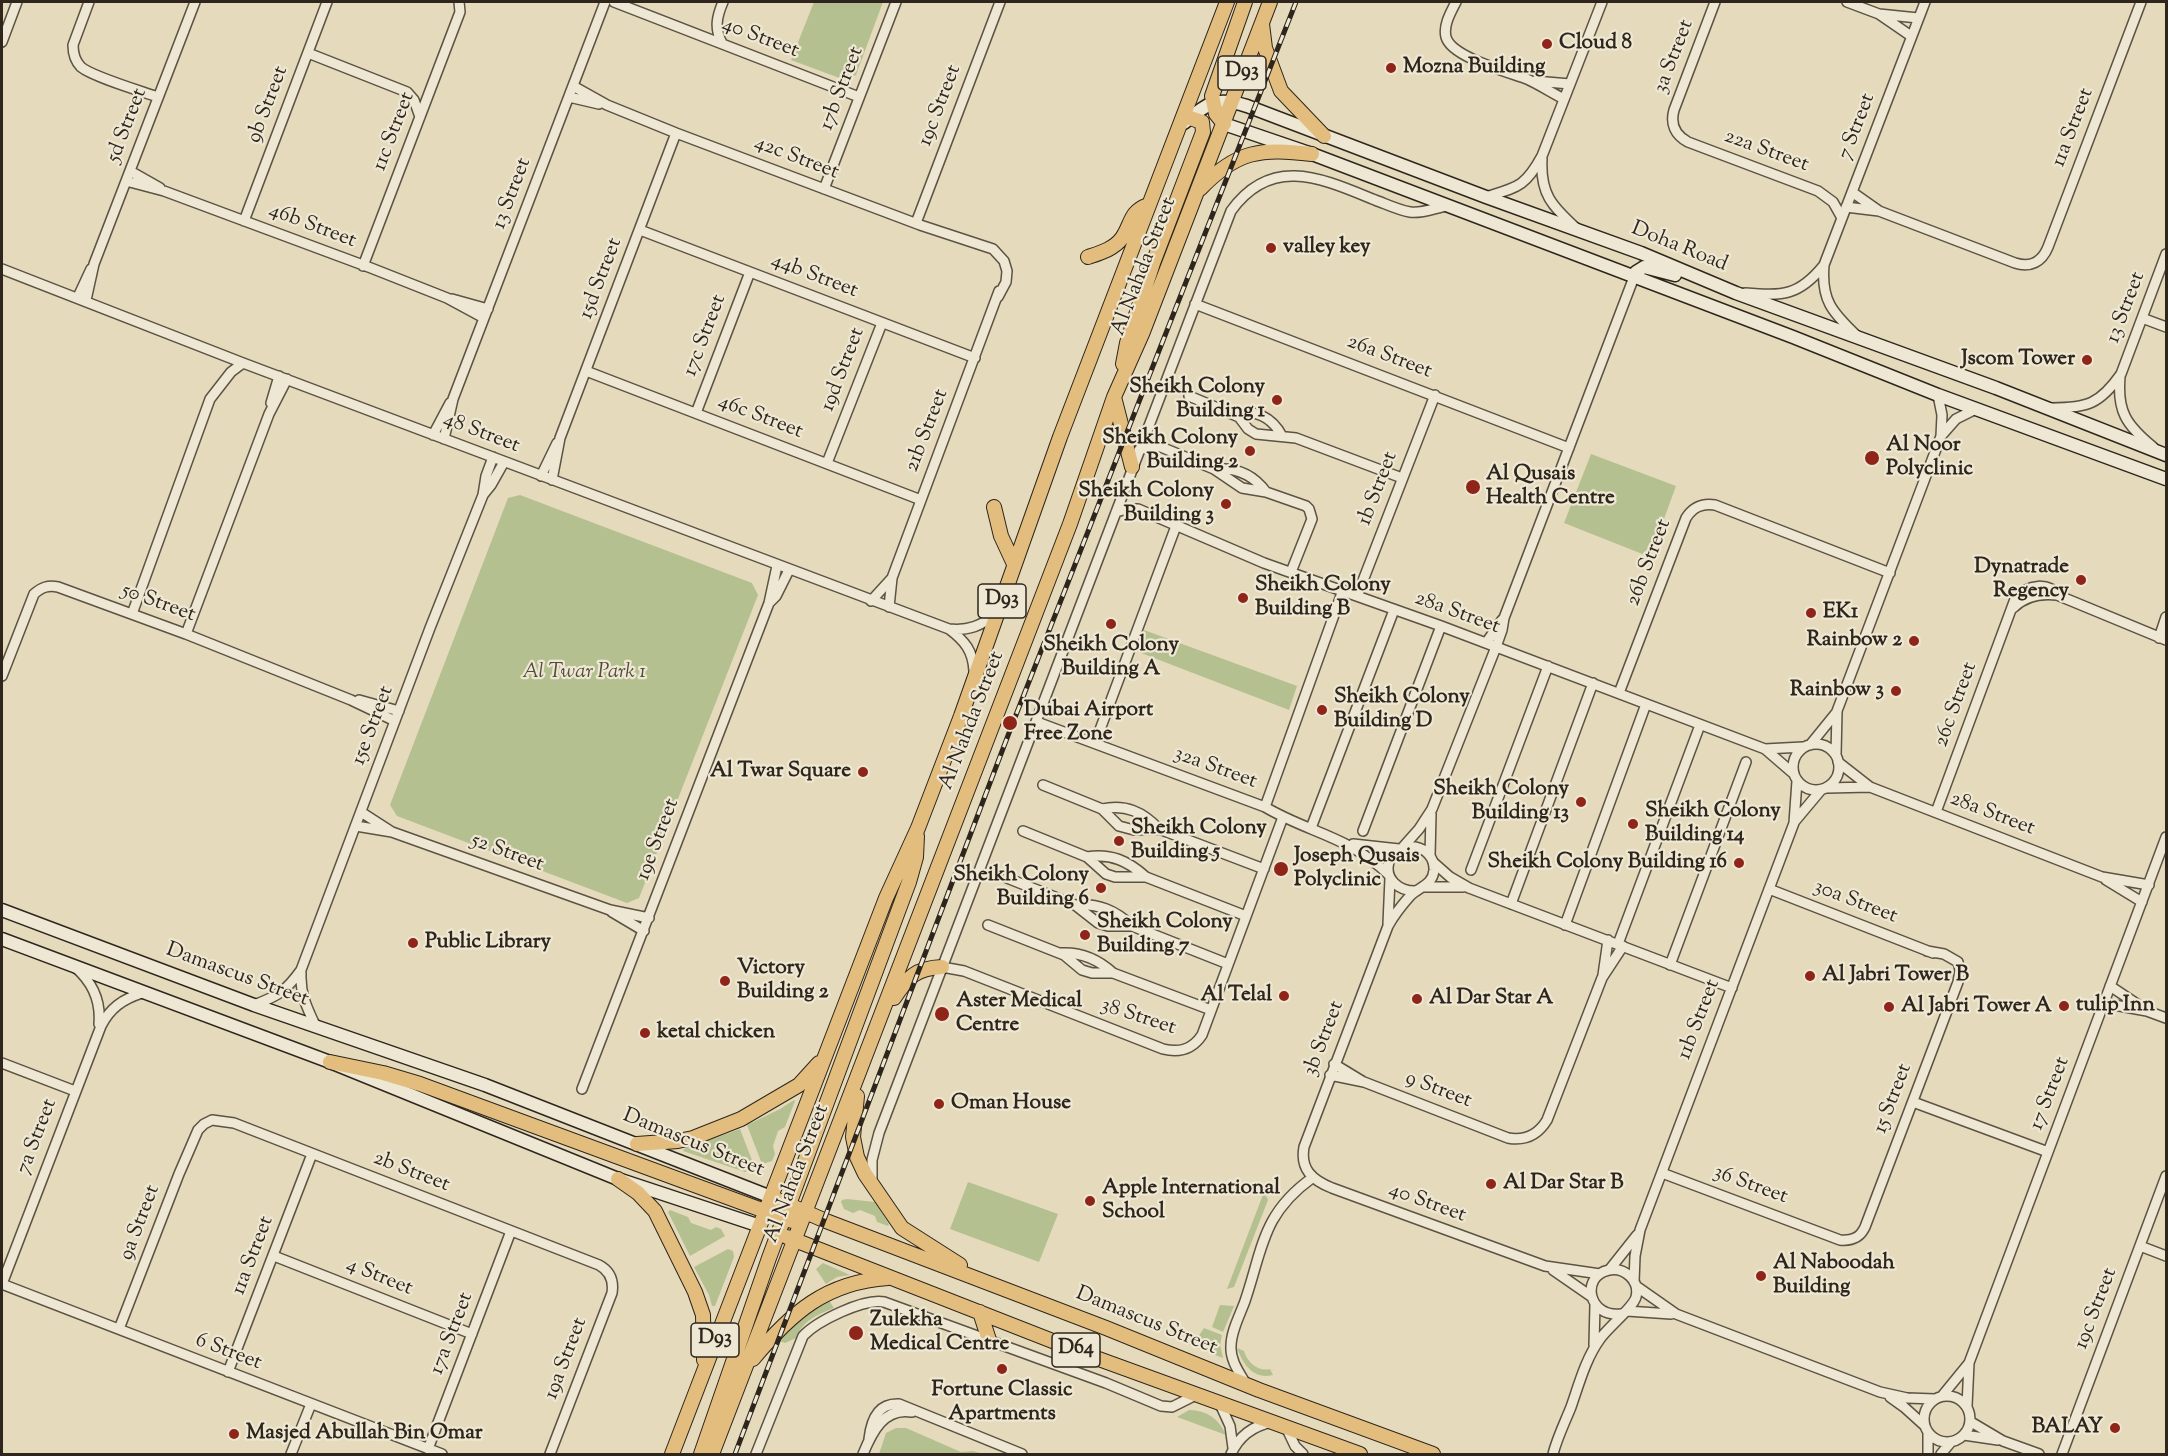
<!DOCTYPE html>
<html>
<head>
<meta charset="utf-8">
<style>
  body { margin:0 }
  #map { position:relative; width:2168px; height:1456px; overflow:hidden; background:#e5dabb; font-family:"Sorts Mill Goudy",serif }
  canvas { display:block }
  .frame { position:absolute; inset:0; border:3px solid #2e261c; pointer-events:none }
</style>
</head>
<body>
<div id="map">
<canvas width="2168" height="1456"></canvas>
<div class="frame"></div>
</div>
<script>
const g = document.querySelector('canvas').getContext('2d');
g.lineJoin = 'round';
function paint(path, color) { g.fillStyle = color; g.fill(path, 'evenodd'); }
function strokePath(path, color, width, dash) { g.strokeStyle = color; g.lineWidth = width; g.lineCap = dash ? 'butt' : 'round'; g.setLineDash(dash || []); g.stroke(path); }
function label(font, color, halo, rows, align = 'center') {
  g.font = font + ' "Sorts Mill Goudy",serif'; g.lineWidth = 4.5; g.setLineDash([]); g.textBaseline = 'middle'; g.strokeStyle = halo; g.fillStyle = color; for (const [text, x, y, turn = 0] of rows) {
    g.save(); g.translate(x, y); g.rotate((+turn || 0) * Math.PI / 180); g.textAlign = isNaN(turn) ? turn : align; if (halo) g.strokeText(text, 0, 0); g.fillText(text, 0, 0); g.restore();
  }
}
const green = new Path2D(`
  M 814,2 L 883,2 L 856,75 L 845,80 L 791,60 Z
  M 1591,454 L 1676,486 L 1650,557 L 1564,523 Z
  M 520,495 L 752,583 L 758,595 L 639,898 L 627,903 L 397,816 L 390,805 L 508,498 Z
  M 1144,630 L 1297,686 L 1289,710 L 1136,651 Z
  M 794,1100 L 795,1101 L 785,1127 L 778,1131 L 773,1146 L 775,1154 L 772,1161 L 762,1164 L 747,1125 L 780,1109 Z
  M 740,1129 L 755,1168 L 745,1172 L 683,1151 L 684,1149 Z
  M 968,1182 L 1058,1214 L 1039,1262 L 950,1229 Z
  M 1264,1192 L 1268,1200 L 1234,1287 L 1227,1289 Z
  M 847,1199 L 875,1202 L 889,1224 L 888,1226 L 877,1222 L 875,1216 L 860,1210 L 853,1213 L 844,1209 L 841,1202 L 842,1200 Z
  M 670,1210 L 688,1217 L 691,1223 L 711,1230 L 716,1227 L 721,1229 L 725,1236 L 690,1256 L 668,1212 Z
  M 728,1249 L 733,1251 L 734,1257 L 715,1306 L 712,1306 L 709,1295 L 694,1267 Z
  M 823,1263 L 850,1275 L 837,1277 L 826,1284 L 816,1269 Z
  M 828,1299 L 834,1308 C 817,1315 803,1320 796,1338 L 785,1343 L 773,1339 Z
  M 1220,1305 L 1234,1306 L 1223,1332 L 1212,1327 Z
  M 1204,1328 L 1222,1335 L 1220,1345 L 1223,1358 L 1187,1344 L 1196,1340 Z
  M 1237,1348 L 1244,1351 C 1247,1362 1258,1372 1270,1369 L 1273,1375 C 1253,1380 1243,1364 1237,1348 Z
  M 1189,1410 C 1207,1410 1219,1419 1226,1435 L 1177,1417 Z
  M 896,1428 L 906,1428 L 961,1452 L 973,1451 L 983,1454 L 879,1454 L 886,1433 Z`);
const minor = new Path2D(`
  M 89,2 L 73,45 C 73,53 75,61 81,67 C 93,77 141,91 158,97
  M 614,2 L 859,97
  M 1456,2 C 1451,12 1443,25 1446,37 C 1451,57 1508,72 1527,79 C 1540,85 1552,93 1564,99
  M 1715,2 L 1674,110 C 1670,124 1675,135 1688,142 L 1818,191 L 1833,202 L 1842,218
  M 1847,2 L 1879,14 L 1911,36
  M 1879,14 L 1918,18
  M 2,42 L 17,2
  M 722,43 C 714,28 717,16 723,2
  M 308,53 L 407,92 L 414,100 L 420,117
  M 1535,81 L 1570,84
  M 573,86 L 607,105 L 676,133 L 920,225 L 993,249 L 1004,261 L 1007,271 L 1006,282 L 998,297
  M 569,97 L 599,104
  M 1542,159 C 1540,194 1552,206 1576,228
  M 130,171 L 160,188
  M 126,181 L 164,191 L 371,268 L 447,298 L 484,318
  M 824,189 L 896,2
  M 1852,192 L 1879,211
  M 1486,197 C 1518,187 1525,187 1542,156 L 1602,2
  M 1846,207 L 1879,211 L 2015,263 C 2030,268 2042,262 2048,247 L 2141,2
  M 244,221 L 327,2
  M 916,223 L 1000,2
  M 640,230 L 975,358
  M 363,266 L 460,12 L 459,2
  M 2,269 L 243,363 L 949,629 C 965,641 973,651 974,671
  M 1745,293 C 1783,296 1799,296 1824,265
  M 78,297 L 91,269
  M 452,299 L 488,309
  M 86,300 L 94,264 L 195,2
  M 1195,304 L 1569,448
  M 2142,318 L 2166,327
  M 1856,335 C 1832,312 1821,300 1824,265 L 1925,2
  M 586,371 L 921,500
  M 2120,377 C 2117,411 2126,425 2153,447
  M 1189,396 L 1239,417 L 1248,429 L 1256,434 L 1296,438 L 1402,478
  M 271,403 L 279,376
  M 2052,408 C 2087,408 2100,404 2121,374 L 2166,254
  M 696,413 L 750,272
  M 1234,414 C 1255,409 1272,417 1282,436
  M 433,435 L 450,403
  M 1941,436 L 1956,419 L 1976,409
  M 444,439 L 453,399 L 605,2
  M 1139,450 L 1153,446 L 1161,447 L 1214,469 L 1242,488 L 1266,492 L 1306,506 L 1309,509 L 1312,519 L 1291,572
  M 827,463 L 882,323
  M 1214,469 C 1236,467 1253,474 1266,492
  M 541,476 L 557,443
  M 552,480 L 560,438 L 676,133
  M 483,495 L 491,485 L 504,462
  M 1116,512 L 1127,509 L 1138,509 L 1264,563 L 1441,626 L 1765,749 L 1794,774
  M 1357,596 L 1435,395
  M 871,601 L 892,578
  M 769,603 L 776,596 L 789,570
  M 889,607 L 892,578 L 999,291
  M 2013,608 C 2025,596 2040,593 2057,595 L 2166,640
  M 132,614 L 210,399 L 231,372 L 243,363
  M 949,629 C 968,631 982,626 996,613
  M 186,634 L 269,414 L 287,379
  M 2159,638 L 2166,617
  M 1486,643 L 1502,620
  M 2,676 L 34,594 C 42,587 48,585 58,587 L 186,634 L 351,700 L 395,721
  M 1619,693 L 1686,518 C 1693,507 1702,503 1715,505 L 1890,573
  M 359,700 L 399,711
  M 1037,722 L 1265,807 C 1309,833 1349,836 1389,875
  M 1095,743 L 1176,526
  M1793 767a23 23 0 1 1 46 0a23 23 0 1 1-46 0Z
  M 1810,745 L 1836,713
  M 1765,749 L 1803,747
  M 1836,755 L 1837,711 L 1941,436 L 1942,415 L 1938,395
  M 1838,762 L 1870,787 L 2102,877 L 2149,885
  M 1043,785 L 1102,809 L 1119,826 L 1134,830 L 1159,829 L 1264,869
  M 1827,788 L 1870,787
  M 1265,807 L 1343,590
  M 1102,809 C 1126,804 1143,812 1159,829
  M 361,812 L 392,832 L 610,910 L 649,918
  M 1936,812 L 2015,599 C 2028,583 2048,582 2062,597
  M 1795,821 L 1821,790
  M 356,826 L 392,832
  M 1311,828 L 1394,610
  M 1023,831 L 1087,857 L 1106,874 L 1115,877 L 1146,877 L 1246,916
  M 1363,831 L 1441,626
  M 1353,844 L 1399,849
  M 1403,847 L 1419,829 L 1432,809 L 1496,647 L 1502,630 L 1504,618 L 1634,277
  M 1430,856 L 1431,814
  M 1087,857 C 1111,853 1128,861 1146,877
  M 1433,862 L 1450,877 L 1469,888 L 1732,988
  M 1471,870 L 1548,666
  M 1007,878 L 1075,905 L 1098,923 L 1108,926 L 1132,926 L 1228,964
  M 2106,880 L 2142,902
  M 1425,887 L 1463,887
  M 1769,889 L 1933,953
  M 1415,891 C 1399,891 1384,879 1389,862 C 1397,837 1435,844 1434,870 C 1433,885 1419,887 1410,896 C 1402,905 1394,915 1388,926 L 1304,1147 C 1300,1169 1312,1180 1332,1188 L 1545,1266 L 1600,1274
  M 1511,904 L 1593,683
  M 1075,905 C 1098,903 1115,910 1132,926
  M 612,912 L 644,931
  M 1388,924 L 1390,878
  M 988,925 L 1064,955 L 1082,970 L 1092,973 L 1113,973 L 1211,1010
  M 1565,925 L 1646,704
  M 1618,944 L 1700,725
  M 1061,953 C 1081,952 1098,959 1113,973
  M 1670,965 L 1746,762
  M 942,967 L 964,971 L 1163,1049 C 1179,1053 1192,1050 1202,1035 L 1283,817
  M 76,968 C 93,983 101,1001 99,1024
  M 301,973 C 300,994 307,1008 316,1027
  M 1603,975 L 1608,940
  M 2110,986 L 2143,1008
  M 142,993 C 123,999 110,1008 101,1026 L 2,1284 L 442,1454
  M 2103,1003 L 2147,1011 L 2166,1018
  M 254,1005 C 278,996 286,991 301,970 L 430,628 L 483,495 L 486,476 L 493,457
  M 2,1063 L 75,1091
  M 1334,1064 L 1362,1081
  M 1330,1075 L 1364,1082 L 1508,1138 C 1525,1141 1538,1135 1547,1120 L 1602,978 L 1623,946
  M 582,1089 L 769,603 L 777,566
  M 1913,1102 L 2048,1152
  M 1662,1173 L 1840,1240 C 1852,1241 1860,1238 1865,1227 L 1958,982 L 1960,970 L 1958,962 L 1944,954 L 1927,951
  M 872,1182 L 872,1160 L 879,1133 L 1231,211 C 1272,154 1323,179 1375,200 C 1386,204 1398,210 1410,212 C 1421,214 1435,208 1446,206
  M 2140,1246 L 2166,1256
  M 274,1256 L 472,1334
  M 1610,1269 L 1637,1235
  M 1553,1270 L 1592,1297
  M 1634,1282 L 1635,1256 L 1640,1230 L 1794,823 L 1797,781
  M 1636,1286 L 1676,1314 L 1880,1392 L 1907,1398 L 1935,1399
  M 1627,1311 L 1671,1314
  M 119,1329 L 179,1174 L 198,1130 L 204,1124 L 212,1120 L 234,1123 L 599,1265 C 610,1271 614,1280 612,1293 L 550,1454
  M 1594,1345 L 1595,1304
  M 228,1372 L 312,1154
  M 1246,1384 C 1239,1372 1230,1360 1231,1346 C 1231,1331 1240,1315 1245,1301 C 1263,1248 1262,1214 1312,1178
  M1924 1419a23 23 0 1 1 46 0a23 23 0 1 1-46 0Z
  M 1942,1396 L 1969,1363
  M 1890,1397 L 1904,1407 L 1925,1426
  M 1220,1404 L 1230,1426 L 1233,1448
  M 1967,1406 L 1969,1363 L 2166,837
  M 1971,1422 L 2003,1441 L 2039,1454
  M 1286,1427 L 1295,1446 L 1303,1454
  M 1928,1432 L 1928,1454
  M 1964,1435 L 1998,1440
  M 869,1439 C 871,1421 877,1403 899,1404 L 1022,1454
  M 428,1449 L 511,1231
  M 291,1454 L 311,1404
  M 756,1454 L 803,1336 C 817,1321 864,1298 884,1302 L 1106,1383 L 1161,1406 L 1172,1407 L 1196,1395
  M 863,1454 C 872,1432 884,1407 912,1412
  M 1231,1454 C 1239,1436 1252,1426 1272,1422
  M 1553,1454 C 1557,1438 1565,1422 1571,1407 C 1579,1384 1586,1358 1600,1339 C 1608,1327 1633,1308 1636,1297 C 1640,1281 1625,1267 1609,1270 C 1580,1276 1588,1318 1621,1314
  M 1941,1454 L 1951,1442
  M 2062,1454 L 2166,1176`);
const secondary = new Path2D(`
  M 1184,123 C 1208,103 1215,96 1247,106 L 1486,197 L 1641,253 L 1736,293 L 1996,388 L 2166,455
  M 1224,124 L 1312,154 L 1793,337 L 1938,395 L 2166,479
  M 1634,277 L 1636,272 L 1644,267 L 1675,275
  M 2,910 L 254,1005 L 485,1085 L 771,1197
  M 2,939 L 330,1062 L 618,1179 L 760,1226`);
const primary = new Path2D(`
  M 1262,24 L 1265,48 L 1281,91 L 1324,136
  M 1224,124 L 1216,114 L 1212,96 L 1245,2
  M 1200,189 C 1237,150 1261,148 1312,154
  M 1088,257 C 1100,253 1114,249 1122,238 C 1132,224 1129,212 1148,205
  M 1123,364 L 1127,343 L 1153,263 L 1203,132 L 1202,122 L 1190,118
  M 1114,397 L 1132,467
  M 994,507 L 1001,536 L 1014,564
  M 894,998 C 908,977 916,968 942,967
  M 330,1062 L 383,1073 L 420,1084 L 792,1221
  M 857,1096 L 853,1137 L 857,1157 L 865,1174 L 902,1228 L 960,1265
  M 637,1144 L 678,1141 L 693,1138 L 741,1119 L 799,1085 L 819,1063
  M 618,1179 L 638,1193 L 655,1211 L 695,1292 L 703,1315 L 704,1360
  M 771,1197 L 826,1221 L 1106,1328 L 1259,1390 L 1433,1454
  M 787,1237 L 1096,1358 L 1360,1454
  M 980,1312 L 989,1340
  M 753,1359 C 791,1313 826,1282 888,1278
  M 672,1454 L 886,898 L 918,828 L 961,716 L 1060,437 L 1227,2
  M 701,1454 L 769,1258 L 909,882 L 916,857 L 917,836
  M 712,1454 L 1070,524 L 1114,397 L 1142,334 L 1270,2`);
const rail = new Path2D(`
  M 735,1454 L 1012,725 L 1296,2`);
const markers = [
  [1547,44,6,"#8f2418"],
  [1391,68,6,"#8f2418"],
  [1271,248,6,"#8f2418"],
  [2087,360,6,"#8f2418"],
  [1277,400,6,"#8f2418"],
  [1250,451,6,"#8f2418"],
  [1872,458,8,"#8f2418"],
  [1473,487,8,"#8f2418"],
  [1226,504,6,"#8f2418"],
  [2081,580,6,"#8f2418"],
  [1243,598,6,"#8f2418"],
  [1811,613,6,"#8f2418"],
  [1111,624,6,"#8f2418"],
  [1914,641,6,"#8f2418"],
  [1896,691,6,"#8f2418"],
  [1322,710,6,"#8f2418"],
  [1010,723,8,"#8f2418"],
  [863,772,6,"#8f2418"],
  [1581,802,6,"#8f2418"],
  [1633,824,6,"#8f2418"],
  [1119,841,6,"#8f2418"],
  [1739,863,6,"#8f2418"],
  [1281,869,8,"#8f2418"],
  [1101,888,6,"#8f2418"],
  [1085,935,6,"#8f2418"],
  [413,943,6,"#8f2418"],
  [1810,976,6,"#8f2418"],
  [725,981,6,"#8f2418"],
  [1284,996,6,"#8f2418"],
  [1417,999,6,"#8f2418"],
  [2064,1006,6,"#8f2418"],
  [1889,1007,6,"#8f2418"],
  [942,1014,8,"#8f2418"],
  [645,1033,6,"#8f2418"],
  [939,1104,6,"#8f2418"],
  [1491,1184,6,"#8f2418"],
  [1090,1201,6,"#8f2418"],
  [1761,1276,6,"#8f2418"],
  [856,1333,8,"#8f2418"],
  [1002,1369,6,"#8f2418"],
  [2115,1428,6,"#8f2418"],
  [234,1434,6,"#8f2418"]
];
const shields = [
  [1242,73,48],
  [1002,601,48],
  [715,1340,48],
  [1076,1350,48]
];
const shieldNames = [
  ["D93",1242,73],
  ["D93",1002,601],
  ["D93",715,1340],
  ["D64",1076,1350]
];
const streetNames = [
  ["40 Street",760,39,21],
  ["3a Street",1675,57,-69],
  ["17b Street",843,89,-69],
  ["9b Street",269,105,-69],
  ["19c Street",941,106,-69],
  ["5d Street",128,126,-69],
  ["7 Street",1858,127,-69],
  ["11a Street",2074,128,-69],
  ["11c Street",395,132,-69],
  ["22a Street",1766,152,20],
  ["42c Street",796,159,21],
  ["13 Street",513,194,-69],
  ["46b Street",312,227,21],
  ["Doha Road",1679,248,22],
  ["Al Nahda Street",1145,267,-69],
  ["44b Street",814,277,21],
  ["15d Street",602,279,-69],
  ["13 Street",2127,308,-69],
  ["17c Street",706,336,-69],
  ["26a Street",1389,358,21],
  ["19d Street",844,370,-69],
  ["46c Street",760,418,21],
  ["21b Street",928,431,-69],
  ["48 Street",481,434,21],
  ["1b Street",1379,489,-69],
  ["26b Street",1650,563,-69],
  ["50 Street",158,604,20],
  ["28a Street",1457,614,20],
  ["26c Street",1957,705,-70],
  ["Al Nahda Street",973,721,-69],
  ["15e Street",374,726,-69],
  ["32a Street",1215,769,20],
  ["28a Street",1992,815,21],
  ["19e Street",659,840,-69],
  ["52 Street",507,854,20],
  ["30a Street",1855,903,21],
  ["Damascus Street",237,976,20],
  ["38 Street",1138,1018,18],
  ["11b Street",1700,1020,-69],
  ["3b Street",1325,1039,-69],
  ["9 Street",1438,1091,21],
  ["17 Street",2051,1094,-69],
  ["15 Street",1894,1099,-69],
  ["7a Street",38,1137,-69],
  ["Damascus Street",693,1144,22],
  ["2b Street",411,1173,21],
  ["Al Nahda Street",798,1174,-69],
  ["36 Street",1750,1186,20],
  ["40 Street",1427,1204,20],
  ["9a Street",141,1223,-69],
  ["11a Street",254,1256,-69],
  ["4 Street",379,1278,22],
  ["19c Street",2097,1309,-69],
  ["Damascus Street",1146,1322,22],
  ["17a Street",453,1334,-69],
  ["6 Street",228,1353,21],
  ["19a Street",567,1359,-69]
];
const poiNames = [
  ["Cloud 8",1559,44],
  ["Mozna Building",1403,68],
  ["valley key",1283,248],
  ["Jscom Tower",2075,360,"right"],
  ["Sheikh Colony",1265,388,"right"],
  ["Building 1",1265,412,"right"],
  ["Sheikh Colony",1238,439,"right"],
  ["Building 2",1238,463,"right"],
  ["Al Noor",1886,446],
  ["Polyclinic",1886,470],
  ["Al Qusais",1486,475],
  ["Health Centre",1486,499],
  ["Sheikh Colony",1214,492,"right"],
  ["Building 3",1214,516,"right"],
  ["Dynatrade",2069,568,"right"],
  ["Regency",2069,592,"right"],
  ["Sheikh Colony",1255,586],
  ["Building B",1255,610],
  ["EK1",1823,613],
  ["Rainbow 2",1902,641,"right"],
  ["Sheikh Colony",1111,646,"center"],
  ["Building A",1111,670,"center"],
  ["Rainbow 3",1884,691,"right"],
  ["Sheikh Colony",1334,698],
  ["Building D",1334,722],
  ["Dubai Airport",1024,711],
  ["Free Zone",1024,735],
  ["Al Twar Square",851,772,"right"],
  ["Sheikh Colony",1569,790,"right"],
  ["Building 13",1569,814,"right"],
  ["Sheikh Colony",1645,812],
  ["Building 14",1645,836],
  ["Sheikh Colony",1131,829],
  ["Building 5",1131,853],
  ["Joseph Qusais",1294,857],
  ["Polyclinic",1294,881],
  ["Sheikh Colony Building 16",1727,863,"right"],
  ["Sheikh Colony",1089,876,"right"],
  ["Building 6",1089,900,"right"],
  ["Sheikh Colony",1097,923],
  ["Building 7",1097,947],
  ["Public Library",425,943],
  ["Victory",737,969],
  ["Building 2",737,993],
  ["Al Jabri Tower B",1822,976],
  ["Al Telal",1272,996,"right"],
  ["Al Dar Star A",1429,999],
  ["Aster Medical",956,1002],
  ["Centre",956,1026],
  ["tulip Inn",2076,1006],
  ["Al Jabri Tower A",1901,1007],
  ["ketal chicken",657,1033],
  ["Oman House",951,1104],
  ["Al Dar Star B",1503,1184],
  ["Apple International",1102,1189],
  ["School",1102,1213],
  ["Al Naboodah",1773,1264],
  ["Building",1773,1288],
  ["Zulekha",870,1321],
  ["Medical Centre",870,1345],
  ["Fortune Classic",1002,1391,"center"],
  ["Apartments",1002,1415,"center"],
  ["BALAY",2103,1428,"right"],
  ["Masjed Abullah Bin Omar",246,1434]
];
const parkNames = [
  ["Al Twar Park 1",584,673]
];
paint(green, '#b5c090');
strokePath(minor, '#5c5344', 12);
strokePath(secondary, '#2e261c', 15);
strokePath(primary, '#2e261c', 16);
strokePath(minor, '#eee7d3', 9);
strokePath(secondary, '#eee7d3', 12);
strokePath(primary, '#e2bd7e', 14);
strokePath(rail, '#2e261c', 5);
strokePath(rail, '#eee7d3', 3, [9]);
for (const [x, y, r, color] of markers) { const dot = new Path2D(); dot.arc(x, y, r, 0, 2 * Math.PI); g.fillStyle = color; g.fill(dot); strokePath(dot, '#eee7d3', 2); }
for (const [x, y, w] of shields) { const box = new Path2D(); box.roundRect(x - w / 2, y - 17, w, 34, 4.5); g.fillStyle = '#eee7d3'; g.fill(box); strokePath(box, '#2e261c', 1.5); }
label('bold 20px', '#2e261c', null, shieldNames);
label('21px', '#2e261c', '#eee7d3', streetNames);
label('bold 21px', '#2e261c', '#eee7d3', poiNames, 'left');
label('italic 21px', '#504c39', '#eee7d3', parkNames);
</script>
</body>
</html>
